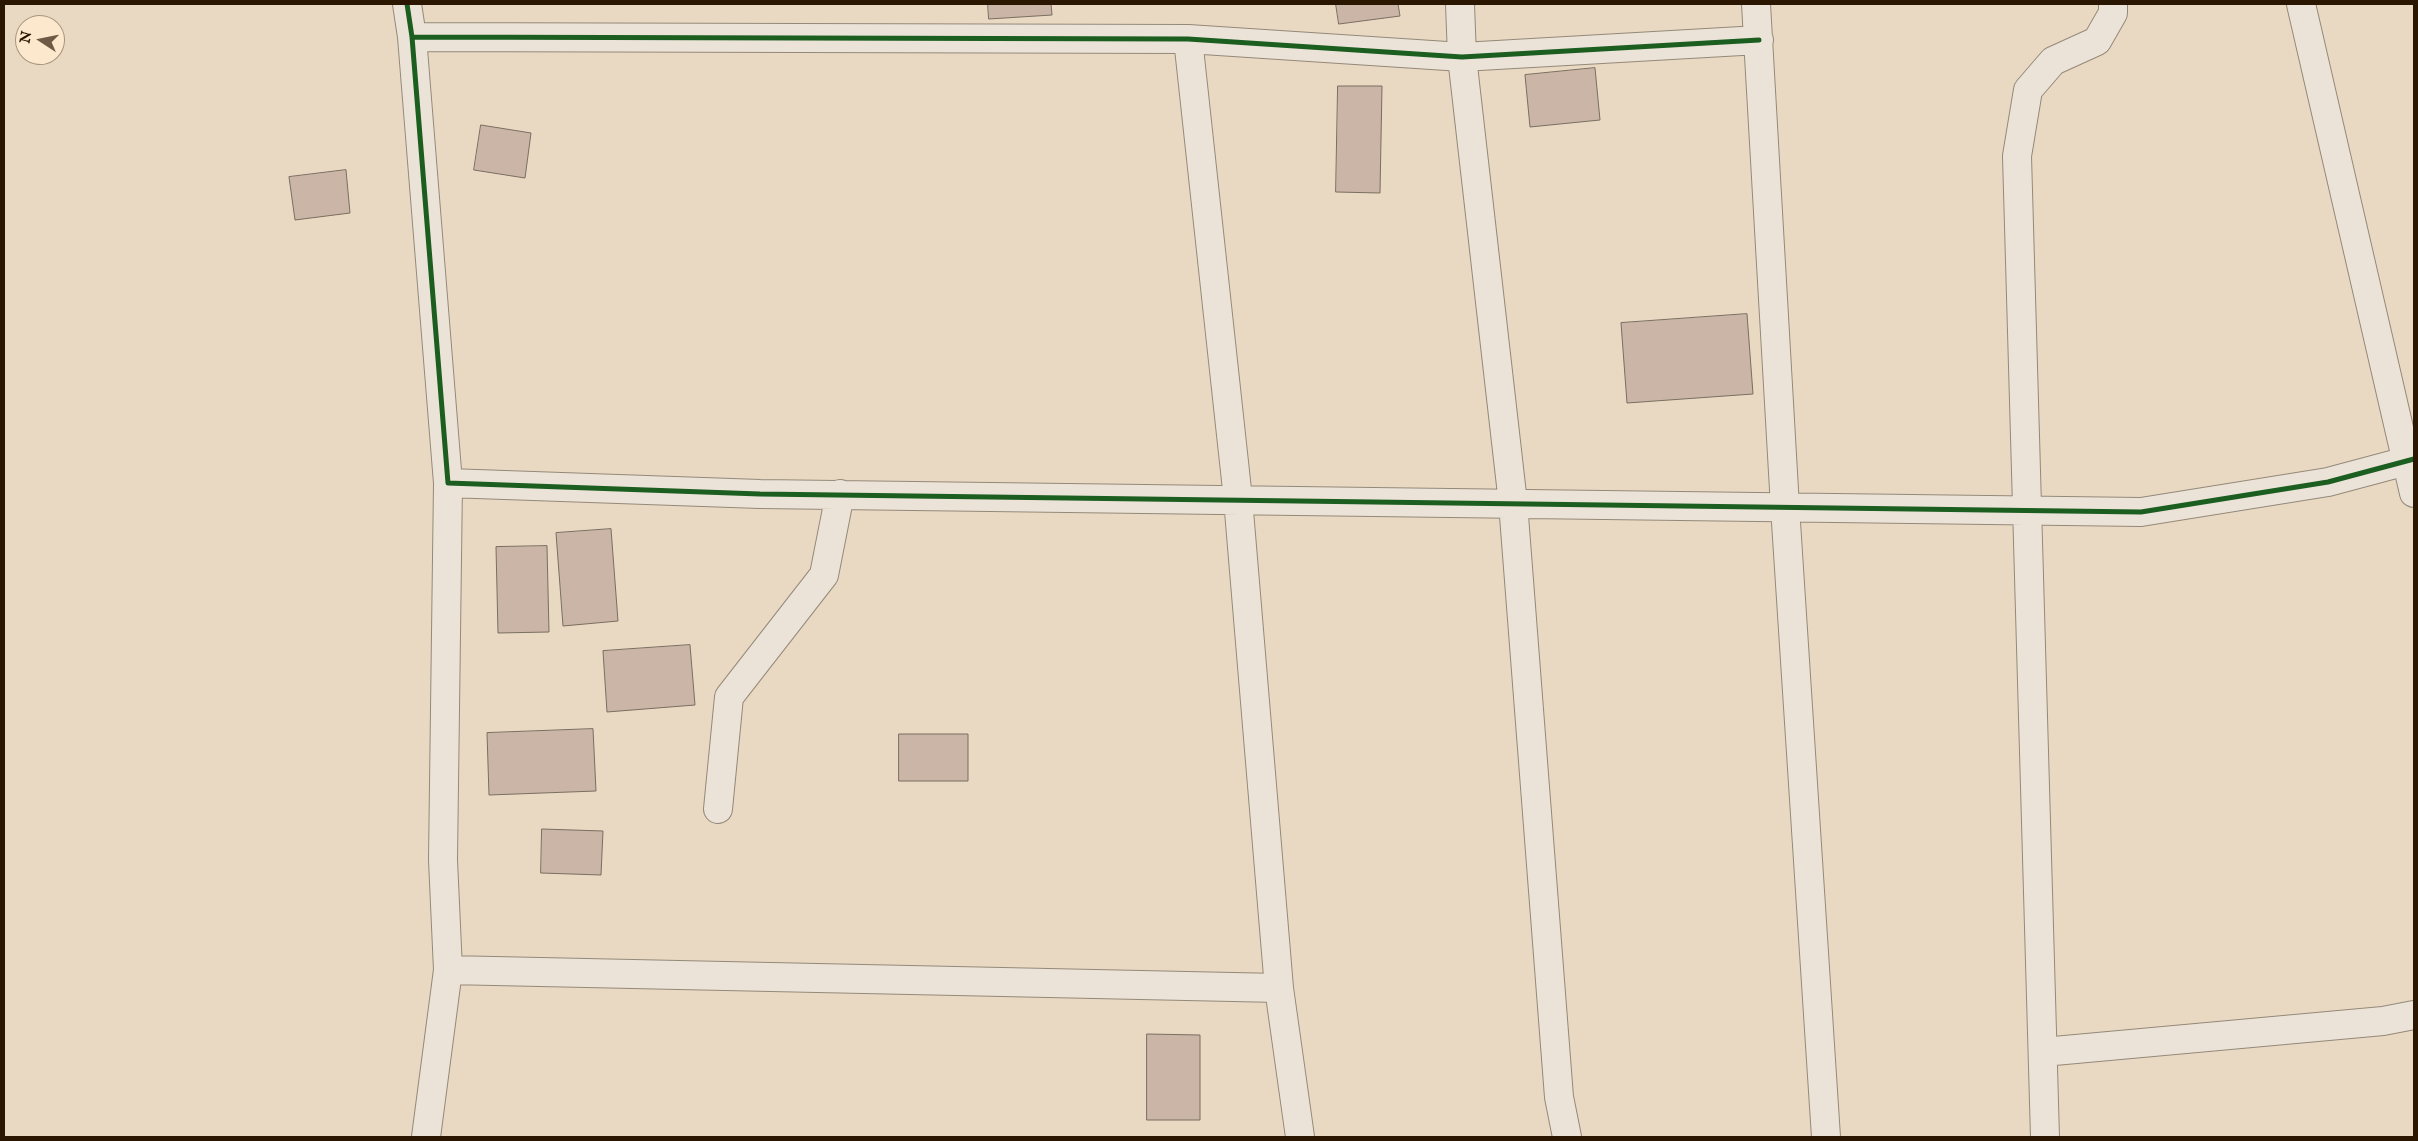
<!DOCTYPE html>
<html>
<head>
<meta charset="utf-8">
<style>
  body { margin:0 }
  #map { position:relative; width:2418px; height:1141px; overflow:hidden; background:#e9d9c2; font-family:"IM FELL English",serif }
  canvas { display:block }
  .frame { position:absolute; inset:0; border:5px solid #2b1602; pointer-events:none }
  .north { position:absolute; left:15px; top:15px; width:50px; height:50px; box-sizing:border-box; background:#fbe8cd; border:1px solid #a8947c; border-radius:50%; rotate:281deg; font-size:14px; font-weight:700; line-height:20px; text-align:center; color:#2b1602 }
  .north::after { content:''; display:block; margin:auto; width:18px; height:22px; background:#6e5a45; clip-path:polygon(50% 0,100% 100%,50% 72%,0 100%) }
</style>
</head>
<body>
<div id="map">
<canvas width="2418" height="1141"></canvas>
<div class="frame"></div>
<div class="north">N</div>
</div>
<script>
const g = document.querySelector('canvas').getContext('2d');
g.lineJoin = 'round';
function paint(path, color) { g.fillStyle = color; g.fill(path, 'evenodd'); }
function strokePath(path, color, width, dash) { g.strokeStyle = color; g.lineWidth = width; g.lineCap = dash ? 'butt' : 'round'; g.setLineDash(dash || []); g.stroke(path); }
const building = new Path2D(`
  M 988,4 L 1051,4 L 1052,15 L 989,19 Z
  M 1336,4 L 1398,4 L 1400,16 L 1339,24 Z
  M 1595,68 L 1600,120 L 1530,127 L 1525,75 Z
  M 1338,86 L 1382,86 L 1380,193 L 1336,192 Z
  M 481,125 L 531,133 L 525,178 L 474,170 Z
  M 346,170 L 350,213 L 295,220 L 289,177 Z
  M 1747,314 L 1753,394 L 1627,403 L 1621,323 Z
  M 611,529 L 618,621 L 563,626 L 556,533 Z
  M 547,546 L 549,632 L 498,633 L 496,547 Z
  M 690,645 L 695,705 L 607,712 L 603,651 Z
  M 593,729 L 596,791 L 489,795 L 487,733 Z
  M 899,734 L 968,734 L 968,781 L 899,781 Z
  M 542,829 L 603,831 L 601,875 L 541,873 Z
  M 1147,1034 L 1200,1035 L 1200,1120 L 1147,1120 Z`);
const minor = new Path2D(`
  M 407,4 L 412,37 L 448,483 L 760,494 L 2141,512 L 2328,482 L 2414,459
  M 1460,4 L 1462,57 L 1513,503 L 1559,1097 L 1567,1137
  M 1756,4 L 1785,507 L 1826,1137
  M 2301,4 L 2414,493
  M 412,37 L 1188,39 L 1462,57 L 1759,40
  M 1188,39 L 1238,499 L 1279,988 L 1300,1137
  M 718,809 L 729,697 L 824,575 L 840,494
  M 448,970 L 1279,988
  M 2043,1052 L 2383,1021 L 2414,1015
  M 426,1137 L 448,970 L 443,860 L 448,483
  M 2045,1137 L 2017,156 L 2028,90 L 2053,61 L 2097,41 L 2113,13 L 2113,4`);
const cycleway = new Path2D(`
  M 407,4 L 412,37 L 448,483 L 760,494 L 2141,512 L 2328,482 L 2414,459
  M 412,37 L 1188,39 L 1462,57 L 1759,40`);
paint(building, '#cab5a6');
strokePath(building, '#796e60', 1);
strokePath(minor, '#948979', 30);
strokePath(minor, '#ece3d8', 28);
strokePath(cycleway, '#1b5e20', 5);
</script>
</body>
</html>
